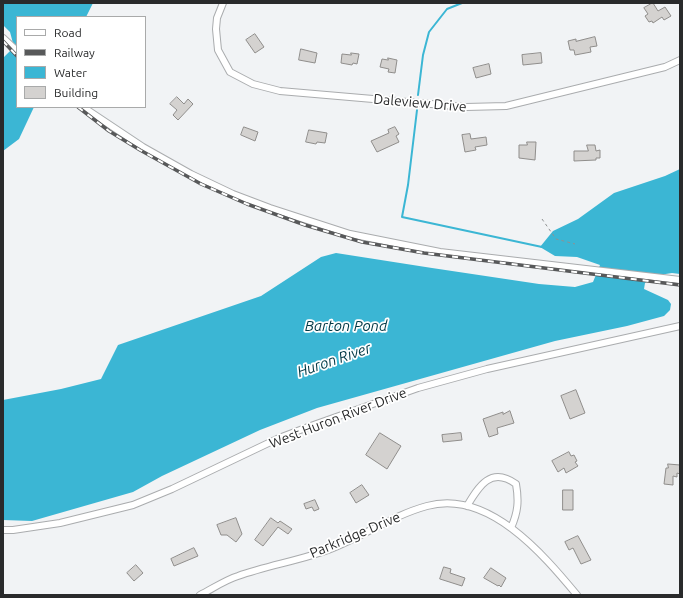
<!DOCTYPE html>
<html>
<head>
<meta charset="utf-8">
<style>
  body { margin:0 }
  #map { position:relative; width:683px; height:598px; overflow:hidden; background:#f1f3f5; font-family:Ubuntu,sans-serif }
  canvas { display:block }
  .frame { position:absolute; inset:0; border:4px solid #292a2b; pointer-events:none }
  .legend { position:absolute; left:16px; top:16px; width:130px; height:92px; box-sizing:border-box; background:#fff; border:1px solid #a9aaaa; margin:0; padding:5px 7px; list-style:none; font-size:12px; color:#292a2b }
  .legend li { display:flex; align-items:center; gap:8px; height:20px }
  .legend b { width:20px; border:1px solid #a9aaaa }
</style>
</head>
<body>
<div id="map">
<canvas width="683" height="598"></canvas>
<div class="frame"></div>
<ul class="legend">
<li><b style="height:5px;background:#fff"></b>Road</li>
<li><b style="height:5px;background:#58595a"></b>Railway</li>
<li><b style="height:11px;background:#3bb6d4"></b>Water</li>
<li><b style="height:11px;background:#d4d2d0"></b>Building</li>
</ul>
</div>
<script>
const g = document.querySelector('canvas').getContext('2d');
g.lineJoin = 'round';
function paint(path, color) { g.fillStyle = color; g.fill(path, 'evenodd'); }
function strokePath(path, color, width, dash) { g.strokeStyle = color; g.lineWidth = width; g.lineCap = dash ? 'butt' : 'round'; g.setLineDash(dash || []); g.stroke(path); }
function label(font, color, halo, rows, align = 'center') {
  g.font = font + ' Ubuntu,sans-serif'; g.lineWidth = 3.5; g.setLineDash([]); g.textBaseline = 'middle'; g.strokeStyle = halo; g.fillStyle = color; for (const [text, x, y, turn = 0] of rows) {
    g.save(); g.translate(x, y); g.rotate((+turn || 0) * Math.PI / 180); g.textAlign = isNaN(turn) ? turn : align; if (halo) g.strokeText(text, 0, 0); g.fillText(text, 0, 0); g.restore();
  }
}
const water = new Path2D(`
  M 3,3 L 93,3 L 86,17 L 17,17 L 17,107 L 34,107 L 19,139 L 3,151 L 3,58 L 14,47 L 10,32 L 3,25 Z
  M 680,169 L 680,274 L 672,273 L 653,276 L 645,283 L 644,289 L 668,300 L 671,304 L 670,310 L 664,316 L 627,326 L 555,341 L 317,408 L 260,430 L 162,476 L 133,492 L 32,521 L 3,520 L 3,400 L 61,389 L 101,379 L 118,345 L 261,296 L 321,257 L 336,253 L 432,268 L 539,284 L 575,287 L 593,282 L 600,265 L 577,257 L 555,256 L 540,247 L 553,231 L 578,219 L 614,193 L 665,176 Z`);
const stream = new Path2D(`
  M 418,95 L 423,55 L 429,32 L 447,9 L 462,3
  M 417,110 L 408,185 L 402,217 L 542,247`);
const building = new Path2D(`
  M 653,3 L 658,11 L 665,7 L 671,16 L 664,20 L 662,17 L 653,23 L 652,21 L 649,22 L 645,16 L 648,14 L 644,8 Z
  M 255,34 L 264,47 L 255,53 L 246,40 Z
  M 595,37 L 597,46 L 590,47 L 591,52 L 575,55 L 574,50 L 570,50 L 568,41 L 576,39 L 576,41 Z
  M 301,49 L 317,53 L 315,63 L 299,60 Z
  M 351,53 L 359,54 L 357,64 L 353,63 L 352,65 L 341,63 L 342,54 L 351,55 Z
  M 541,53 L 542,63 L 523,65 L 522,55 Z
  M 388,58 L 397,60 L 395,73 L 388,72 L 389,69 L 380,67 L 382,59 L 388,60 Z
  M 489,64 L 491,74 L 476,78 L 473,68 Z
  M 177,97 L 184,104 L 188,99 L 193,104 L 178,120 L 173,115 L 177,110 L 170,104 Z
  M 244,127 L 258,132 L 255,141 L 241,135 Z
  M 395,127 L 399,134 L 396,136 L 399,142 L 377,152 L 371,141 L 389,133 L 388,130 Z
  M 309,130 L 327,133 L 325,143 L 317,142 L 316,144 L 306,142 Z
  M 470,134 L 471,139 L 486,137 L 487,145 L 475,147 L 476,150 L 465,152 L 462,135 Z
  M 527,142 L 536,142 L 535,160 L 519,158 L 519,145 L 527,145 Z
  M 587,145 L 595,145 L 596,151 L 600,150 L 600,158 L 596,158 L 596,160 L 574,161 L 574,151 L 588,151 Z
  M 576,390 L 585,413 L 570,419 L 561,396 Z
  M 510,411 L 514,423 L 497,428 L 498,434 L 489,437 L 483,419 L 503,412 L 503,414 Z
  M 380,433 L 401,446 L 387,469 L 366,455 Z
  M 461,433 L 462,440 L 443,442 L 442,435 Z
  M 569,452 L 571,456 L 574,455 L 577,461 L 575,462 L 578,466 L 566,473 L 564,468 L 558,472 L 552,461 Z
  M 668,464 L 680,465 L 680,474 L 677,473 L 677,477 L 673,476 L 673,485 L 664,484 L 666,468 L 668,468 Z
  M 362,485 L 369,495 L 356,503 L 350,493 Z
  M 563,490 L 573,490 L 573,510 L 563,510 Z
  M 315,500 L 319,509 L 314,511 L 312,507 L 306,509 L 304,504 Z
  M 236,518 L 242,534 L 236,542 L 227,535 L 221,535 L 217,525 Z
  M 271,518 L 278,523 L 280,521 L 292,529 L 288,534 L 278,527 L 263,546 L 255,540 Z
  M 578,536 L 591,560 L 581,564 L 573,548 L 569,550 L 565,542 Z
  M 194,548 L 198,556 L 174,566 L 171,559 Z
  M 136,565 L 143,573 L 134,581 L 127,573 Z
  M 444,567 L 451,569 L 450,573 L 465,578 L 462,586 L 440,579 Z
  M 491,568 L 506,578 L 501,587 L 499,585 L 498,586 L 484,578 Z`);
const path = new Path2D(`
  M 542,219 L 556,239 L 575,244`);
const minor = new Path2D(`
  M 223,3 L 217,18 L 216,29 L 218,50 L 230,72 L 253,84 L 280,91 L 466,107 L 506,106 L 665,67 L 680,60
  M 3,38 L 17,51
  M 83,107 L 143,147 L 191,174 L 233,194 L 270,208 L 350,234 L 440,252 L 680,280
  M 467,506 C 479,486 491,466 516,484 C 519,501 518,512 511,528
  M 3,530 L 13,530 L 60,523 L 133,505 L 172,489 L 279,438 L 308,427 L 418,388 L 487,369 L 680,326
  M 200,595 C 212,589 225,580 238,576 C 269,565 303,560 333,548 C 365,535 394,515 427,506 C 488,489 543,554 577,595`);
const rail = new Path2D(`
  M 3,41 L 17,56
  M 78,107 L 109,131 L 140,150 L 201,184 L 247,204 L 305,225 L 362,242 L 424,253 L 680,285`);
const streetNames = [
  ["Daleview Drive",420,103,5],
  ["West Huron River Drive",338,418,-21],
  ["Parkridge Drive",355,535,-23]
];
const waterNames = [
  ["Barton Pond",346,326],
  ["Huron River",334,360,-19]
];
paint(water, '#3bb6d4');
strokePath(stream, '#3bb6d4', 2);
paint(building, '#d4d2d0');
strokePath(building, '#8f8d8b', 1);
strokePath(minor, '#aaacae', 8);
strokePath(path, '#8f9192', 1, [3, 3]);
strokePath(minor, '#fff', 6);
strokePath(rail, '#58595a', 3.5);
strokePath(rail, '#fff', 2, [6]);
label('14px', '#292a2b', '#fff', streetNames);
label('italic 15px', '#003845', '#fff', waterNames);
</script>
</body>
</html>
